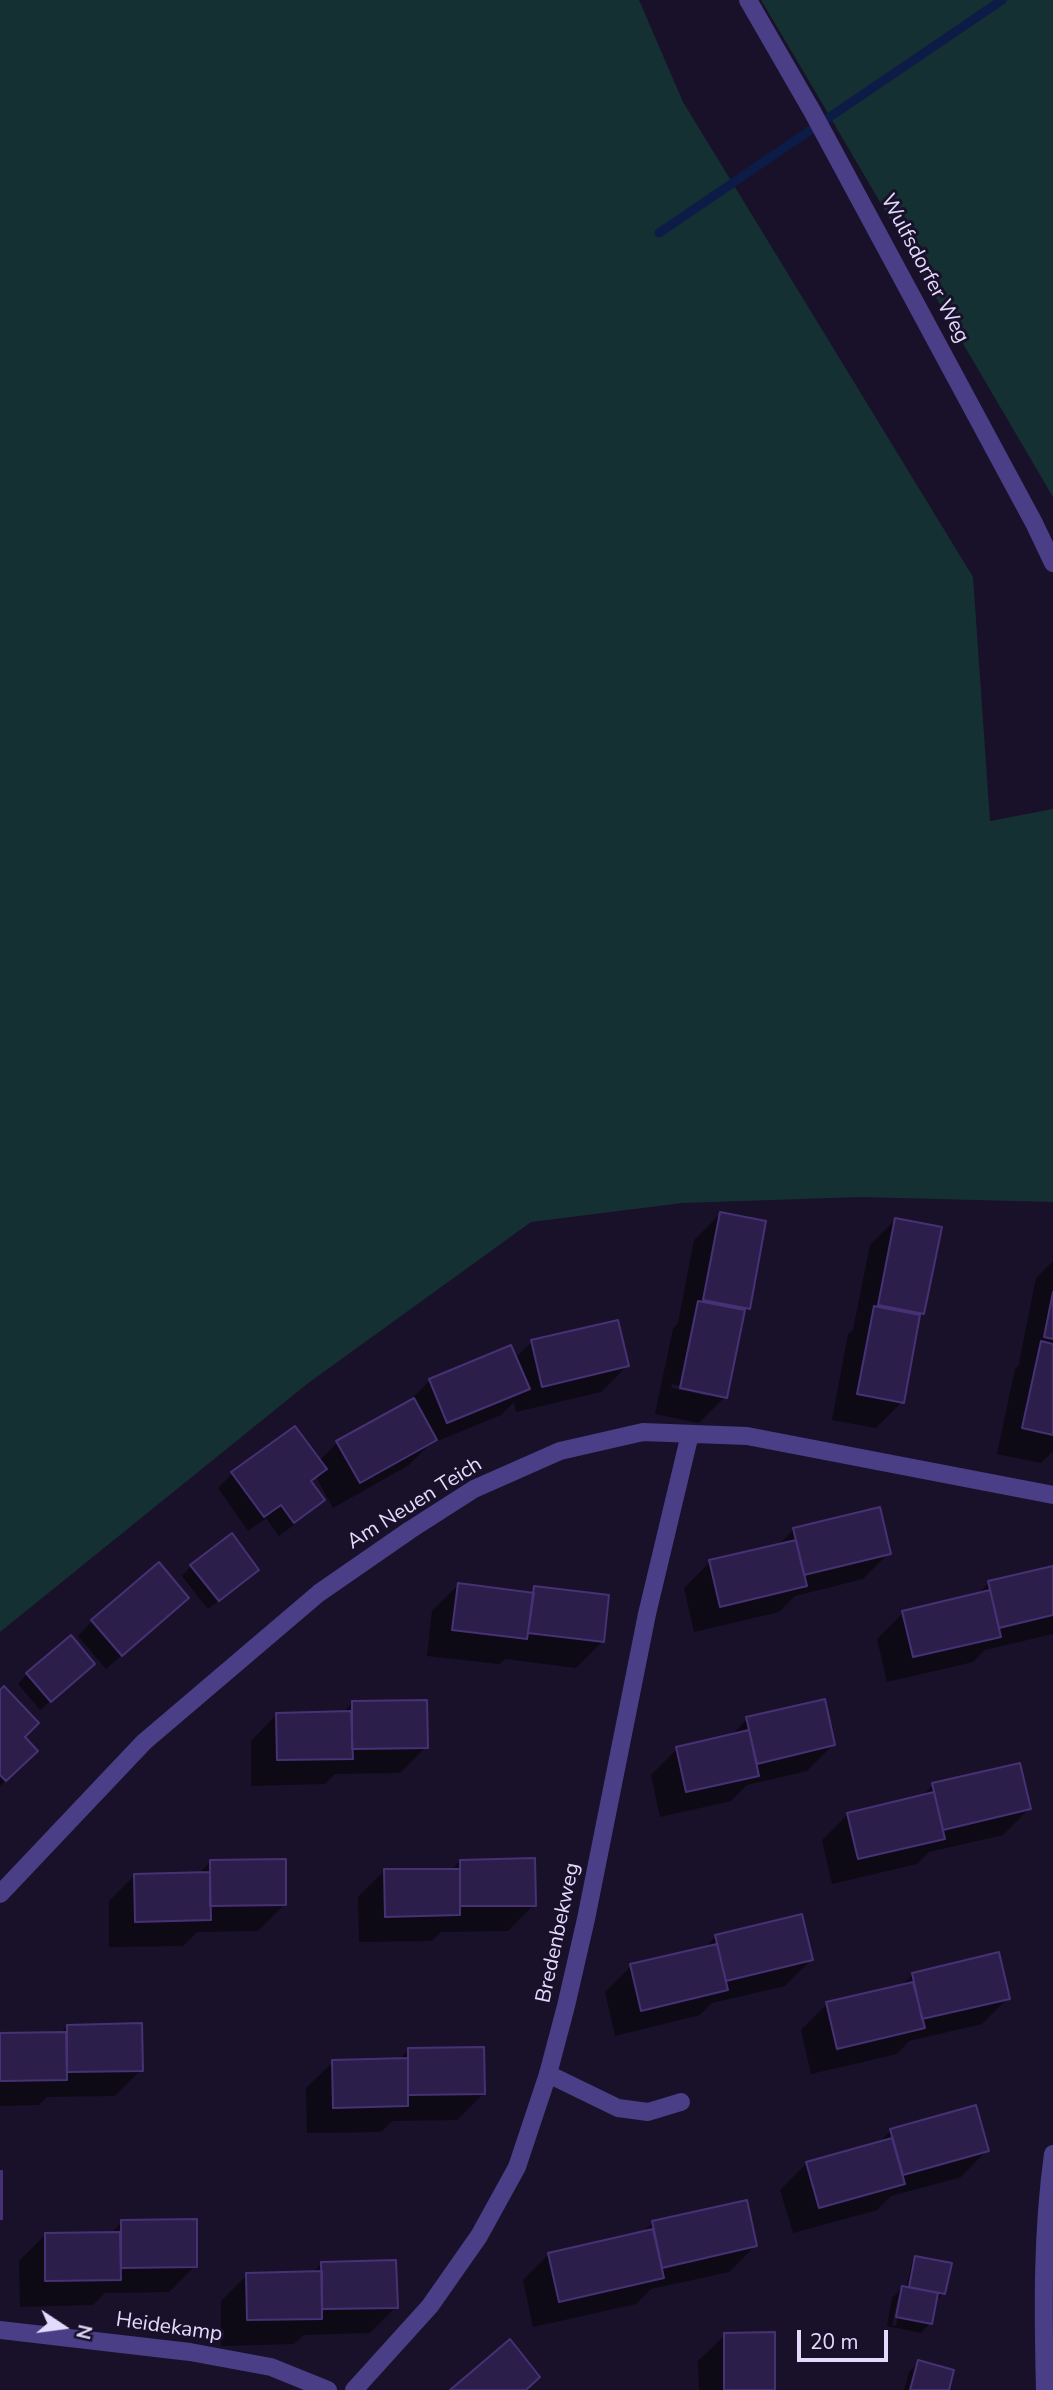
<!DOCTYPE html>
<html>
<head>
<meta charset="utf-8">
<style>
  body { margin:0 }
  #map { position:relative; width:1053px; height:2390px; overflow:hidden; background:#191129; font-family:"Nunito Sans",sans-serif }
  canvas { display:block }
  .north { position:absolute; left:28px; top:2292px; width:70px; height:70px; -webkit-text-stroke:5px #191129; paint-order:stroke; rotate:103deg; font-size:19px; font-weight:700; line-height:28px; text-align:center; color:#e3dbfe }
  .north::after { content:''; display:block; margin:auto; width:24px; height:32px; background:#e3dbfe; clip-path:polygon(50% 0,100% 100%,50% 72%,0 100%) }
  .scale { position:absolute; left:797px; top:2330px; width:91px; height:32px; box-sizing:border-box; border:4px solid #e3dbfe; border-top:0; padding-left:9px; font-size:21px; line-height:24px; white-space:nowrap; color:#e3dbfe; -webkit-text-stroke:5px #191129; paint-order:stroke }
</style>
</head>
<body>
<div id="map">
<canvas width="1053" height="2390"></canvas>
<div class="north">N</div>
<div class="scale">20 m</div>
</div>
<script>
const g = document.querySelector('canvas').getContext('2d');
g.lineJoin = 'round';
function paint(path, color) { g.fillStyle = color; g.fill(path, 'evenodd'); }
function strokePath(path, color, width, dash) { g.strokeStyle = color; g.lineWidth = width; g.lineCap = dash ? 'butt' : 'round'; g.setLineDash(dash || []); g.stroke(path); }
function label(font, color, halo, rows, align = 'center') {
  g.font = font + ' "Nunito Sans",sans-serif'; g.lineWidth = 6; g.setLineDash([]); g.textBaseline = 'middle'; g.strokeStyle = halo; g.fillStyle = color; for (const [text, x, y, turn = 0] of rows) {
    g.save(); g.translate(x, y); g.rotate((+turn || 0) * Math.PI / 180); g.textAlign = isNaN(turn) ? turn : align; if (halo) g.strokeText(text, 0, 0); g.fillText(text, 0, 0); g.restore();
  }
}
const green = new Path2D(`
  M 0,0 L 639,0 L 683,102 L 973,577 L 990,821 L 1053,809 L 1053,1202 L 861,1197 L 682,1203 L 531,1222 L 307,1384 L 0,1632 Z
  M 761,0 L 1053,0 L 1053,497 L 802,69 Z`);
const shadow = new Path2D(`
  M 720,1214 L 749,1308 L 742,1315 L 725,1397 L 699,1423 L 655,1414 L 673,1329 L 678,1323 L 694,1240 ZM 672,1384 L 708,1392 L 708,1396 L 671,1388 Z
  M 896,1219 L 923,1314 L 918,1318 L 902,1402 L 876,1428 L 832,1420 L 848,1334 L 853,1330 L 870,1245 Z
  M 1053,1261 L 1053,1451 L 1041,1463 L 997,1454 L 1015,1369 L 1021,1363 L 1019,1363 L 1036,1278 Z
  M 532,1342 L 627,1366 L 601,1392 L 516,1412 L 514,1402 L 501,1415 L 430,1444 L 409,1465 L 333,1508 L 316,1477 L 311,1483 L 323,1500 L 308,1514 L 279,1536 L 266,1518 L 248,1531 L 218,1488 L 232,1474 L 319,1461 L 337,1443 L 406,1405 L 430,1380 L 515,1358 Z
  M 794,1529 L 889,1553 L 863,1579 L 795,1596 L 779,1612 L 694,1632 L 684,1588 L 710,1562 L 777,1546 Z
  M 191,1566 L 257,1570 L 208,1609 L 182,1576 Z
  M 1053,1568 L 1053,1634 L 985,1650 L 973,1662 L 887,1682 L 877,1639 L 903,1613 L 976,1595 L 989,1583 Z
  M 458,1585 L 529,1594 L 535,1588 L 602,1642 L 576,1668 L 505,1659 L 499,1664 L 427,1656 L 432,1611 Z
  M 172,1612 L 106,1669 L 78,1636 L 92,1621 Z
  M 83,1673 L 40,1710 L 18,1684 L 27,1674 Z
  M 0,1692 L 22,1737 L 36,1751 L 0,1786 Z
  M 352,1703 L 426,1747 L 400,1773 L 335,1774 L 325,1784 L 251,1786 L 251,1741 L 277,1714 L 342,1713 Z
  M 747,1719 L 833,1745 L 807,1771 L 747,1785 L 731,1801 L 660,1817 L 651,1775 L 677,1749 L 730,1737 Z
  M 933,1785 L 1029,1809 L 1003,1835 L 929,1852 L 917,1864 L 832,1884 L 822,1840 L 848,1814 L 921,1797 Z
  M 211,1861 L 284,1905 L 258,1931 L 197,1932 L 183,1946 L 109,1947 L 109,1901 L 135,1875 L 198,1874 Z
  M 460,1861 L 534,1905 L 508,1931 L 441,1932 L 432,1941 L 359,1942 L 358,1897 L 384,1871 L 451,1870 Z
  M 716,1936 L 811,1960 L 785,1986 L 712,2003 L 700,2015 L 615,2036 L 605,1992 L 631,1966 L 704,1949 Z
  M 913,1974 L 1008,1998 L 982,2024 L 909,2041 L 897,2054 L 811,2074 L 801,2030 L 827,2004 L 901,1986 Z
  M 67,2026 L 141,2070 L 115,2096 L 47,2097 L 39,2105 L 0,2106 L 0,2035 L 60,2034 Z
  M 409,2050 L 483,2094 L 457,2120 L 392,2121 L 381,2132 L 307,2133 L 306,2088 L 333,2062 L 398,2060 Z
  M 891,2131 L 987,2150 L 961,2177 L 891,2196 L 877,2210 L 793,2233 L 780,2190 L 806,2164 L 877,2144 Z
  M 122,2222 L 195,2266 L 169,2292 L 105,2293 L 93,2305 L 20,2307 L 19,2261 L 45,2235 L 110,2234 Z
  M 652,2223 L 755,2246 L 729,2272 L 651,2289 L 636,2304 L 533,2327 L 523,2280 L 549,2254 L 641,2234 Z
  M 916,2258 L 944,2293 L 939,2298 L 936,2297 L 930,2323 L 921,2333 L 887,2326 L 892,2298 L 902,2288 L 906,2289 L 912,2262 ZM 898,2297 L 901,2297 L 896,2326 L 892,2325 Z
  M 322,2263 L 396,2307 L 370,2333 L 304,2335 L 294,2344 L 221,2346 L 221,2301 L 247,2275 L 312,2273 Z
  M 725,2335 L 773,2390 L 699,2390 L 698,2361 Z
  M 919,2362 L 947,2390 L 904,2390 L 909,2372 Z`);
const stream = new Path2D(`
  M 659,233 L 1002,0`);
const building = new Path2D(`
  M 720,1212 L 766,1221 L 750,1309 L 703,1300 Z
  M 895,1218 L 942,1227 L 924,1314 L 878,1305 Z
  M 1053,1292 L 1053,1339 L 1044,1337 Z
  M 698,1301 L 745,1310 L 727,1398 L 680,1388 Z
  M 874,1306 L 920,1315 L 904,1403 L 857,1394 Z
  M 618,1320 L 629,1366 L 542,1387 L 531,1340 Z
  M 1041,1341 L 1053,1344 L 1053,1435 L 1022,1428 Z
  M 511,1345 L 530,1389 L 447,1423 L 429,1379 Z
  M 414,1398 L 437,1440 L 360,1483 L 336,1441 Z
  M 295,1426 L 327,1469 L 311,1481 L 325,1500 L 294,1523 L 281,1505 L 264,1517 L 231,1472 Z
  M 880,1507 L 891,1554 L 804,1575 L 793,1528 Z
  M 232,1533 L 259,1570 L 219,1601 L 190,1565 Z
  M 796,1540 L 807,1586 L 720,1607 L 709,1560 Z
  M 159,1562 L 189,1598 L 122,1656 L 91,1620 Z
  M 1053,1566 L 1053,1615 L 999,1628 L 988,1581 Z
  M 458,1583 L 534,1593 L 527,1639 L 452,1630 Z
  M 534,1586 L 609,1595 L 604,1642 L 528,1633 Z
  M 990,1590 L 1001,1637 L 913,1657 L 902,1611 Z
  M 71,1635 L 95,1664 L 51,1702 L 26,1673 Z
  M 4,1686 L 39,1723 L 25,1737 L 38,1751 L 6,1781 L 0,1775 L 0,1690 Z
  M 825,1699 L 835,1745 L 757,1764 L 746,1717 Z
  M 427,1700 L 428,1748 L 352,1749 L 352,1701 Z
  M 351,1711 L 353,1759 L 277,1760 L 276,1713 Z
  M 749,1730 L 759,1776 L 686,1792 L 676,1747 Z
  M 1020,1763 L 1031,1809 L 943,1830 L 932,1783 Z
  M 934,1792 L 945,1839 L 858,1859 L 847,1813 Z
  M 535,1858 L 536,1906 L 460,1906 L 460,1860 Z
  M 286,1859 L 286,1905 L 210,1906 L 210,1860 Z
  M 384,1869 L 460,1869 L 460,1915 L 385,1917 Z
  M 210,1872 L 211,1920 L 135,1922 L 134,1874 Z
  M 802,1914 L 813,1960 L 726,1981 L 715,1935 Z
  M 717,1944 L 728,1990 L 641,2011 L 630,1964 Z
  M 999,1952 L 1010,1999 L 922,2019 L 912,1973 Z
  M 913,1982 L 925,2028 L 837,2049 L 826,2002 Z
  M 142,2023 L 143,2071 L 67,2072 L 67,2025 Z
  M 66,2032 L 67,2080 L 0,2081 L 0,2033 Z
  M 484,2047 L 485,2094 L 408,2095 L 408,2048 Z
  M 408,2058 L 408,2106 L 333,2108 L 332,2060 Z
  M 976,2105 L 989,2151 L 903,2175 L 890,2129 Z
  M 892,2138 L 905,2184 L 819,2208 L 806,2162 Z
  M 0,2171 L 2,2171 L 2,2219 L 0,2219 Z
  M 747,2200 L 757,2246 L 662,2268 L 652,2221 Z
  M 197,2219 L 197,2267 L 121,2268 L 121,2220 Z
  M 653,2229 L 664,2278 L 559,2302 L 548,2253 Z
  M 120,2232 L 121,2280 L 45,2281 L 45,2233 Z
  M 915,2256 L 952,2263 L 945,2294 L 909,2287 Z
  M 396,2260 L 398,2308 L 322,2309 L 321,2262 Z
  M 322,2271 L 322,2319 L 247,2320 L 246,2273 Z
  M 902,2286 L 938,2293 L 932,2324 L 896,2317 Z
  M 775,2332 L 775,2390 L 724,2390 L 724,2333 Z
  M 510,2339 L 540,2377 L 526,2390 L 450,2390 Z
  M 918,2360 L 954,2370 L 949,2390 L 910,2390 Z`);
const lane = new Path2D(`
  M 548,2074 L 618,2108 L 648,2112 L 681,2102`);
const street = new Path2D(`
  M 748,0 L 812,111 L 1034,523 L 1053,563
  M 0,1894 L 144,1742 L 319,1593 L 410,1530 L 474,1489 L 560,1451 L 643,1432 L 747,1436 L 1053,1495
  M 0,2330 L 190,2352 L 271,2367 L 328,2390
  M 354,2390 L 430,2306 L 479,2236 L 517,2167 L 548,2074 L 566,2006 L 586,1919 L 647,1614 L 690,1434
  M 1045,2390 C 1043,2311 1042,2233 1053,2154`);
const streetNames = [
  ["Wulfsdorfer Weg",924,269,62],
  ["Am Neuen Teich",415,1504,-32],
  ["Bredenbekweg",559,1933,-78],
  ["Heidekamp",169,2328,8]
];
paint(green, '#153033');
paint(shadow, '#0007');
strokePath(stream, '#0d1b47', 9);
paint(building, '#2c1e4a');
strokePath(building, '#473175', 2);
strokePath(lane, '#4a3e87', 18);
strokePath(street, '#4a3e87', 18);
label('21px', '#e3dbfe', '#191129', streetNames);
</script>
</body>
</html>
